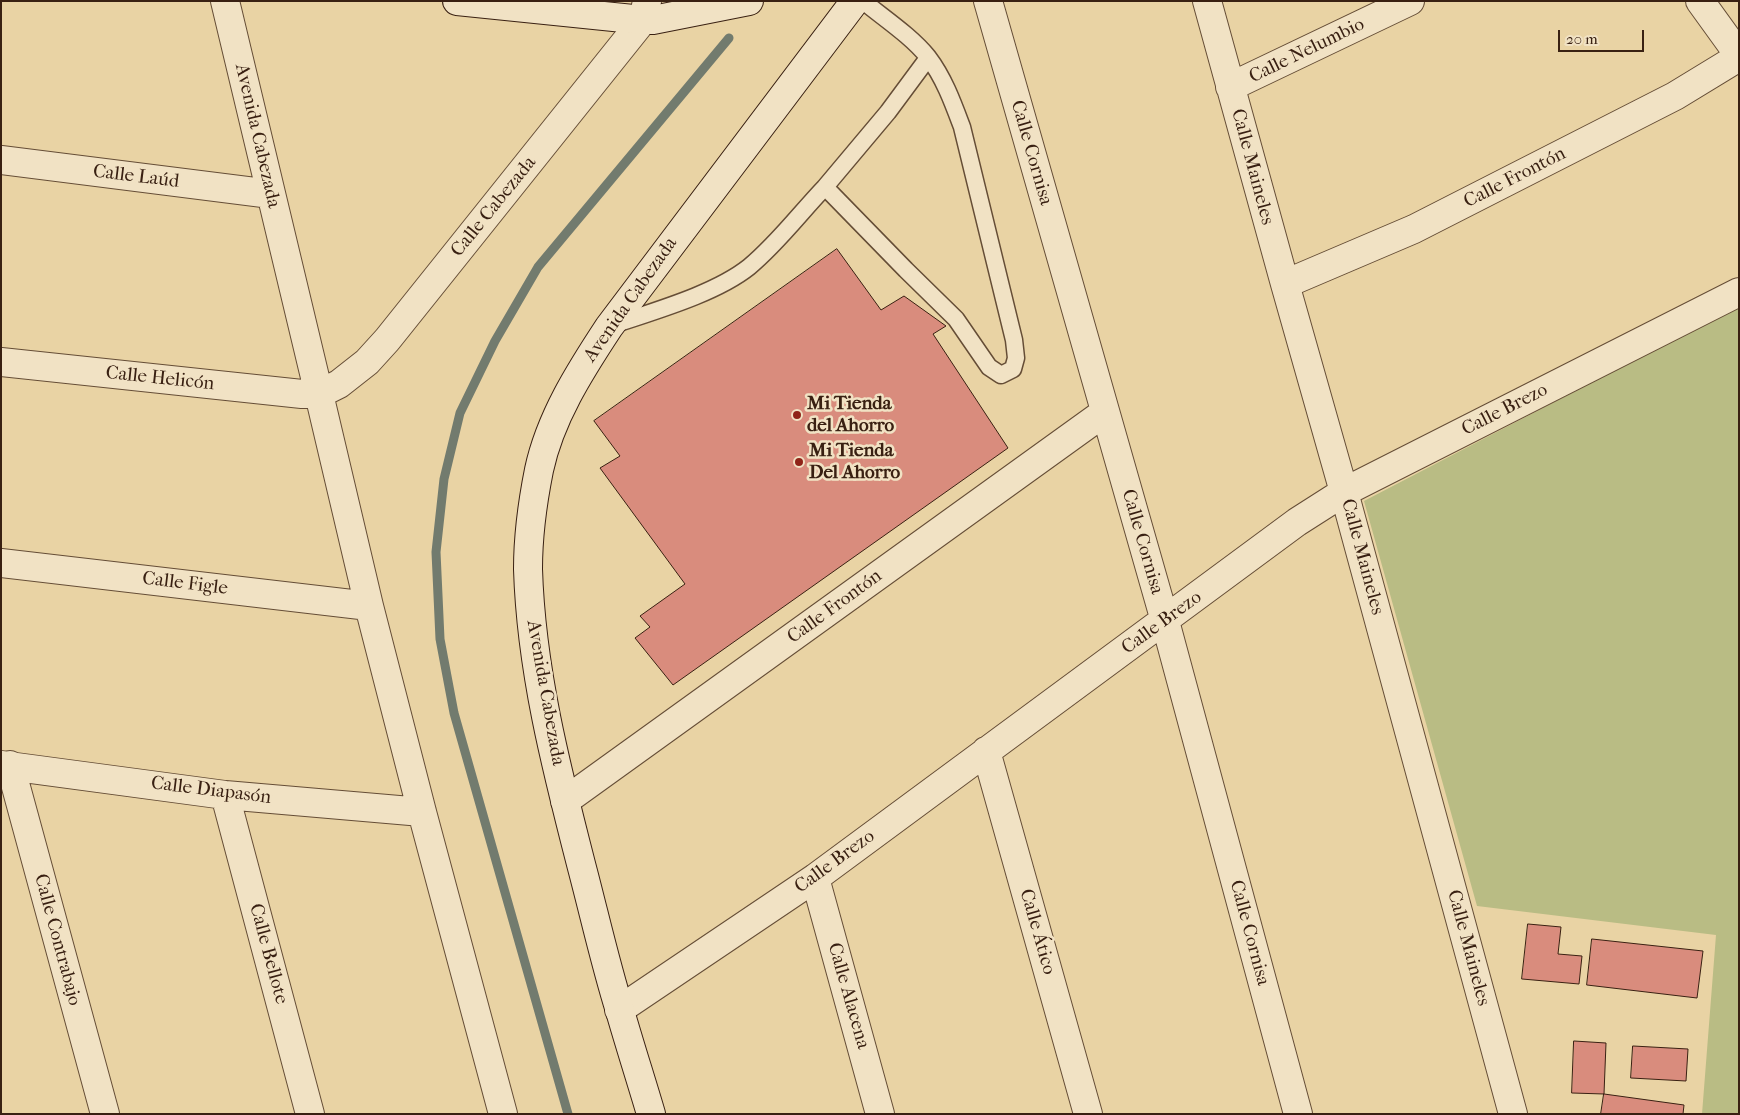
<!DOCTYPE html>
<html>
<head>
<meta charset="utf-8">
<style>
  body { margin:0 }
  #map { position:relative; width:1740px; height:1115px; overflow:hidden; background:#e9d3a4; font-family:"IM FELL French Canon",serif }
  canvas { display:block }
  .frame { position:absolute; inset:0; border:2px solid #392012; pointer-events:none }
  .scale { position:absolute; left:1558px; top:30px; width:86px; height:22px; box-sizing:border-box; border:2px solid #392012; border-top:0; padding-left:6px; font-size:15px; line-height:18px; white-space:nowrap; color:#392012; -webkit-text-stroke:4px #f1e2c4; paint-order:stroke }
</style>
</head>
<body>
<div id="map">
<canvas width="1740" height="1115"></canvas>
<div class="frame"></div>
<div class="scale">20 m</div>
</div>
<script>
const g = document.querySelector('canvas').getContext('2d');
g.lineJoin = 'round';
function paint(path, color) { g.fillStyle = color; g.fill(path, 'evenodd'); }
function strokePath(path, color, width, dash) { g.strokeStyle = color; g.lineWidth = width; g.lineCap = dash ? 'butt' : 'round'; g.setLineDash(dash || []); g.stroke(path); }
function label(font, color, halo, rows, align = 'center') {
  g.font = font + ' "IM FELL French Canon",serif'; g.lineWidth = 5; g.setLineDash([]); g.textBaseline = 'middle'; g.strokeStyle = halo; g.fillStyle = color; for (const [text, x, y, turn = 0] of rows) {
    g.save(); g.translate(x, y); g.rotate((+turn || 0) * Math.PI / 180); g.textAlign = isNaN(turn) ? turn : align; if (halo) g.strokeText(text, 0, 0); g.fillText(text, 0, 0); g.restore();
  }
}
const green = new Path2D(`
  M 1739,306 L 1739,1114 L 1702,1114 L 1716,935 L 1477,906 L 1364,501 Z`);
const stream = new Path2D(`
  M 568,1114 L 454,713 L 440,639 L 436,552 L 444,479 L 460,413 L 495,341 L 538,267 L 729,38`);
const building = new Path2D(`
  M 837,249 L 881,310 L 904,296 L 946,326 L 933,334 L 1008,448 L 673,685 L 635,638 L 650,627 L 640,616 L 685,584 L 600,468 L 620,456 L 594,421 Z
  M 1528,924 L 1561,927 L 1558,954 L 1582,956 L 1579,984 L 1522,979 Z
  M 1592,939 L 1703,951 L 1697,998 L 1587,985 Z
  M 1574,1041 L 1606,1043 L 1604,1094 L 1572,1093 Z
  M 1633,1046 L 1688,1049 L 1686,1081 L 1631,1078 Z
  M 1604,1094 L 1684,1105 L 1683,1114 L 1601,1114 Z`);
const lane = new Path2D(`
  M 825,187 L 888,112 L 928,58
  M 613,325 C 654,311 715,294 749,267 C 778,243 800,213 825,187 L 906,270 L 956,319 L 989,367 L 1001,375 L 1013,369 L 1016,358 L 1014,340 L 962,127 C 953,103 944,78 928,57 C 911,36 885,19 863,1`);
const street = new Path2D(`
  M 225,1 L 319,394 L 369,606 L 422,812 L 503,1114
  M 988,1 L 1165,621 L 1298,1114
  M 1207,1 L 1285,284 L 1344,492 L 1513,1114
  M 1700,1 L 1739,55
  M 1230,87 L 1410,1
  M 1,160 L 271,194
  M 1285,284 L 1414,229 L 1675,96 L 1739,57
  M 1,362 L 302,394 L 319,394 L 339,384 L 367,362 L 387,340 L 643,20 L 647,1
  M 1,563 L 369,606
  M 986,751 L 1088,1114
  M 1,765 L 225,795 L 422,812
  M 10,765 L 105,1114
  M 225,795 L 310,1114
  M 565,801 L 1105,412
  M 815,878 L 880,1114
  M 619,1010 L 815,878 L 1297,522 L 1344,492 L 1739,292`);
const secondary = new Path2D(`
  M 457,1 L 643,20 L 653,20 L 749,1
  M 651,1114 C 641,1080 630,1046 620,1011 C 605,963 594,913 581,864 C 556,767 531,669 528,569 C 528,539 533,500 539,470 C 550,418 580,371 609,327 L 855,1`);
const markers = [
  [797,415,5,"#8f2418"],
  [799,462,5,"#8f2418"]
];
const streetNames = [
  ["Calle Nelumbio",1307,51,-26],
  ["Avenida Cabezada",257,136,77],
  ["Calle Cornisa",1031,153,74],
  ["Calle Maineles",1252,167,75],
  ["Calle Laúd",136,177,7],
  ["Calle Frontón",1515,178,-27],
  ["Calle Cabezada",494,207,-51],
  ["Avenida Cabezada",631,300,-55],
  ["Calle Helicón",160,379,6],
  ["Calle Brezo",1505,410,-27],
  ["Calle Cornisa",1142,542,74],
  ["Calle Maineles",1362,557,75],
  ["Calle Figle",185,584,7],
  ["Calle Frontón",835,607,-36],
  ["Calle Brezo",1162,623,-36],
  ["Avenida Cabezada",545,693,80],
  ["Calle Diapasón",211,791,7],
  ["Calle Brezo",835,862,-36],
  ["Calle Ático",1037,932,74],
  ["Calle Cornisa",1249,933,75],
  ["Calle Contrabajo",57,940,75],
  ["Calle Maineles",1468,948,75],
  ["Calle Bellote",268,954,75],
  ["Calle Alacena",848,996,74]
];
const poiNames = [
  ["Mi Tienda",807,404],
  ["del Ahorro",807,426],
  ["Mi Tienda",809,451],
  ["Del Ahorro",809,473]
];
paint(green, '#b9bc84');
strokePath(stream, '#727b6e', 9);
paint(building, '#d98c7d');
strokePath(building, '#392012', 1);
strokePath(lane, '#654d36', 19);
strokePath(street, '#654d36', 30);
strokePath(secondary, '#392012', 30);
strokePath(lane, '#f1e2c4', 16);
strokePath(street, '#f1e2c4', 28);
strokePath(secondary, '#f1e2c4', 28);
for (const [x, y, r, color] of markers) { const dot = new Path2D(); dot.arc(x, y, r, 0, 2 * Math.PI); g.fillStyle = color; g.fill(dot); strokePath(dot, '#f1e2c4', 2); }
label('19px', '#392012', '#f1e2c4', streetNames);
label('bold 19px', '#392012', '#f1e2c4', poiNames, 'left');
</script>
</body>
</html>
